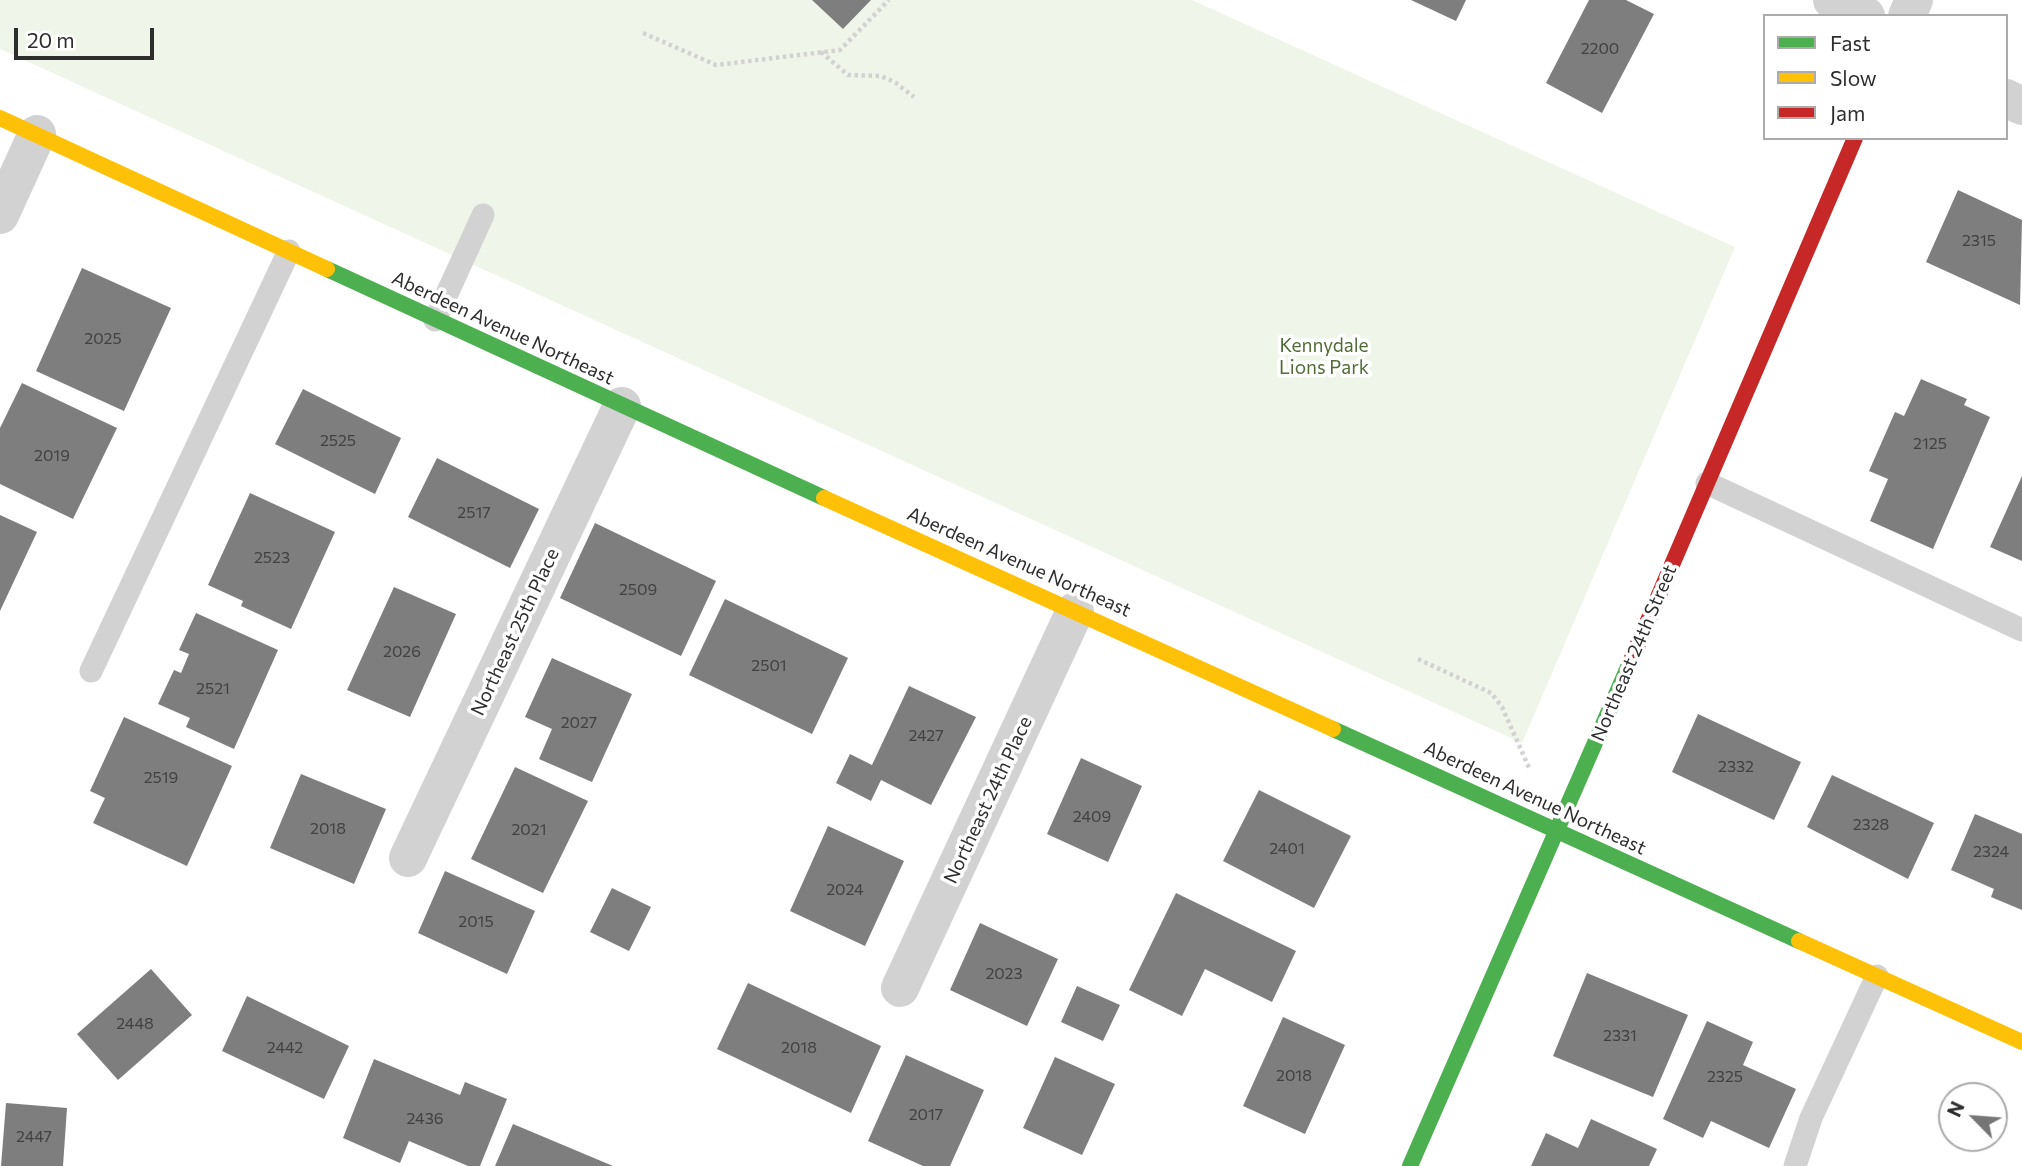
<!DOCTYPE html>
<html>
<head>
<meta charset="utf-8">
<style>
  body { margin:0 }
  #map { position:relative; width:2022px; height:1166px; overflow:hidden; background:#fff; font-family:Commissioner,sans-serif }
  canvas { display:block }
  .legend { position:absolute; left:1763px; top:14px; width:245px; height:126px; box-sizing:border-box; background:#fff; border:2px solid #ababab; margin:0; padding:9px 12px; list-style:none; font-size:21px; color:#2d2d2d }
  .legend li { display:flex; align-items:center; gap:14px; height:35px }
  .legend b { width:35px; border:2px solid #ababab }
  .north { position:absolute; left:1938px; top:1082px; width:70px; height:70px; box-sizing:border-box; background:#fff; border:2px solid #ababab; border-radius:50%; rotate:295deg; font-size:19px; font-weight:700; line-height:28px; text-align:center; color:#2d2d2d }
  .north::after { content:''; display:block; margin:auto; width:24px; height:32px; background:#767676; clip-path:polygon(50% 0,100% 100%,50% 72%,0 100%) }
  .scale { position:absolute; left:14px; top:28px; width:140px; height:32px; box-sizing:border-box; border:4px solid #2d2d2d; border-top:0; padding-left:9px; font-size:21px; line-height:24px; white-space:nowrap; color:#2d2d2d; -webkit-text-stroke:5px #fff; paint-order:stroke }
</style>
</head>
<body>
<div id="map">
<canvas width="2022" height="1166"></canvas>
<ul class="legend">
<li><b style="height:9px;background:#4caf50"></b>Fast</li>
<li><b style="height:9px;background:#ffc107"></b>Slow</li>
<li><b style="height:9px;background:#c62828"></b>Jam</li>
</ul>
<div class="north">N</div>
<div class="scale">20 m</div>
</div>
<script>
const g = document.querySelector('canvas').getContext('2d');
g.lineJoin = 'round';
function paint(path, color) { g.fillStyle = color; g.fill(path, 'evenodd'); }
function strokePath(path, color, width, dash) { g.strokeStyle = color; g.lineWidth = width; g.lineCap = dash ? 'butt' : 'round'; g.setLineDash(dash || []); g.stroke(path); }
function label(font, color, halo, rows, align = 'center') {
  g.font = font + ' Commissioner,sans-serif'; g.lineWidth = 7; g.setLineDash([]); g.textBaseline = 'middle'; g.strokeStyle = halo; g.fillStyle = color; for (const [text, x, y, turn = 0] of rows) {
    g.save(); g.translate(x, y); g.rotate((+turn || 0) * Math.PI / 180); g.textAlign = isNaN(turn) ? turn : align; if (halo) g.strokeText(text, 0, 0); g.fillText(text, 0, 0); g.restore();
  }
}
const green = new Path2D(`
  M 0,0 L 1192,0 L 1735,247 L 1522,743 L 0,49 Z`);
const building = new Path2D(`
  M 812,0 L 871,0 L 843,29 Z
  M 1411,0 L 1466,0 L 1456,21 Z
  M 1589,0 L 1626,0 L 1654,14 L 1602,113 L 1546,83 Z
  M 1958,190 L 2022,220 L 2020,305 L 1926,262 Z
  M 82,268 L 171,308 L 124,411 L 36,371 Z
  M 1921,379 L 1967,399 L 1964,405 L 1990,417 L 1933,549 L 1870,521 L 1888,479 L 1869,471 L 1895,412 L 1904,416 Z
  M 22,383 L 117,428 L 73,519 L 0,484 L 0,428 Z
  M 303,389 L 401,438 L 375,494 L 275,444 Z
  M 437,458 L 539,509 L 510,568 L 408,517 Z
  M 2022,476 L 2022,561 L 1990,547 Z
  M 250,493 L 335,532 L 291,629 L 241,606 L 243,601 L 208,585 Z
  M 0,515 L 37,532 L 0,611 Z
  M 595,523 L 716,581 L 681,656 L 560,598 Z
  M 394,587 L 456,614 L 410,717 L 347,690 Z
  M 725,599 L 848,658 L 812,734 L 689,675 Z
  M 196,613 L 278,650 L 234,749 L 186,727 L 190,718 L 158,704 L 174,670 L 181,673 L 189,654 L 179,650 Z
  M 552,658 L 632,694 L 592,782 L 539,759 L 552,729 L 525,717 Z
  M 909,686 L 976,717 L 931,805 L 881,780 L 871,801 L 836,783 L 850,754 L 872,765 Z
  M 1698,714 L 1801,762 L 1774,820 L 1672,772 Z
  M 124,717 L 232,766 L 187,866 L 93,823 L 105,798 L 90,791 Z
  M 1081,758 L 1142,786 L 1108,862 L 1047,834 Z
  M 515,767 L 588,801 L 543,893 L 471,859 Z
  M 301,774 L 386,809 L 354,884 L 270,848 Z
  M 1832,775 L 1934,823 L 1908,879 L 1807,827 Z
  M 1259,790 L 1351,836 L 1314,908 L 1223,861 Z
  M 1975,814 L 2022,834 L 2022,910 L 1991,897 L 1994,889 L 1951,870 Z
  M 828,826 L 904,861 L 865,946 L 790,911 Z
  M 445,871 L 535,911 L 507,974 L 418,933 Z
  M 612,888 L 651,907 L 629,951 L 590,932 Z
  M 1176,893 L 1296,951 L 1272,1002 L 1205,969 L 1182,1016 L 1129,990 Z
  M 980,923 L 1058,959 L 1027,1026 L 950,990 Z
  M 151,969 L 192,1015 L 118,1080 L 77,1034 Z
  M 1587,973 L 1688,1015 L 1653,1097 L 1553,1056 Z
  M 748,983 L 881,1046 L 851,1113 L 717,1049 Z
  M 1077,986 L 1120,1005 L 1103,1041 L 1061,1022 Z
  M 247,996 L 349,1046 L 324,1099 L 222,1051 Z
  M 1283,1017 L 1345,1045 L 1305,1134 L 1243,1106 Z
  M 1707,1021 L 1753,1042 L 1743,1065 L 1796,1089 L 1769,1148 L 1711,1121 L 1703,1138 L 1663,1119 Z
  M 906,1055 L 984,1090 L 950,1166 L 923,1166 L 868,1141 Z
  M 1055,1057 L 1115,1084 L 1082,1155 L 1023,1128 Z
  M 374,1059 L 460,1095 L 465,1082 L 507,1099 L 480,1166 L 468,1166 L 409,1141 L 400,1163 L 343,1138 Z
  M 6,1103 L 67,1108 L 63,1166 L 1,1166 Z
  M 1591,1119 L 1657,1149 L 1649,1166 L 1531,1166 L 1546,1133 L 1578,1148 Z
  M 513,1124 L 613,1166 L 495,1166 Z`);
const path = new Path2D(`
  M 643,33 L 716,65 L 840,50 L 889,0
  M 821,52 L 848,75 L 881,76 L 896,83 L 914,97
  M 1418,659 L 1491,693 L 1502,707 L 1530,770`);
const lane = new Path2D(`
  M 435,320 L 483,215
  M 1707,483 L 2022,630
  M 91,671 L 289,251
  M 1795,1166 L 1811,1118 L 1877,976`);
const street = new Path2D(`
  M 1832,0 L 1866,16
  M 1907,16 L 1914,0
  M 2006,98 L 2022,106
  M 0,215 L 37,134
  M 408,858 L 622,406
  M 900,988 L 1075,611`);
const fast = new Path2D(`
  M 327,269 L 824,498
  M 1333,729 L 1799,941
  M 1410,1166 L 1629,665`);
const slow = new Path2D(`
  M 0,118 L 327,269
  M 824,498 L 1333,729
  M 1799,941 L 2022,1042`);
const jam = new Path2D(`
  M 1629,665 L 1855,138`);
const numberNames = [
  ["2200",1600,49],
  ["2315",1979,241],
  ["2025",103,339],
  ["2525",338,441],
  ["2125",1930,444],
  ["2019",52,456],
  ["2517",474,513],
  ["2523",272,558],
  ["2509",638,590],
  ["2026",402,652],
  ["2501",769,666],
  ["2521",213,689],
  ["2027",579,723],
  ["2427",926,736],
  ["2332",1736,767],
  ["2519",161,778],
  ["2409",1092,817],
  ["2328",1871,825],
  ["2018",328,829],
  ["2021",529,830],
  ["2401",1287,849],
  ["2324",1991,852],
  ["2024",845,890],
  ["2015",476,922],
  ["2023",1004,974],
  ["2448",135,1024],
  ["2331",1620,1036],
  ["2442",285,1048],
  ["2018",799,1048],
  ["2018",1294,1076],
  ["2325",1725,1077],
  ["2017",926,1115],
  ["2436",425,1119],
  ["2447",34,1137]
];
const streetNames = [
  ["Aberdeen Avenue Northeast",503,328,25],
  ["Aberdeen Avenue Northeast",1019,562,24],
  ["Northeast 25th Place",515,632,-65],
  ["Northeast 24th Street",1634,653,-67],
  ["Aberdeen Avenue Northeast",1535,798,25],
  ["Northeast 24th Place",988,800,-65]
];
const parkNames = [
  ["Kennydale",1324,346],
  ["Lions Park",1324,368]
];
paint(green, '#f0f5ea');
paint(building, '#7e7e7e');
strokePath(path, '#d2d2d2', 4.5, [3.5, 3.5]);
strokePath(lane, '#d2d2d2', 23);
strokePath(street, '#d2d2d2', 38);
strokePath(fast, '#4caf50', 16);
strokePath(slow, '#ffc107', 16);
strokePath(jam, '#c62828', 16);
label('16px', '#414141', null, numberNames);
label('19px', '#2d2d2d', '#fff', streetNames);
label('19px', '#506c36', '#fff', parkNames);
</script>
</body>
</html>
